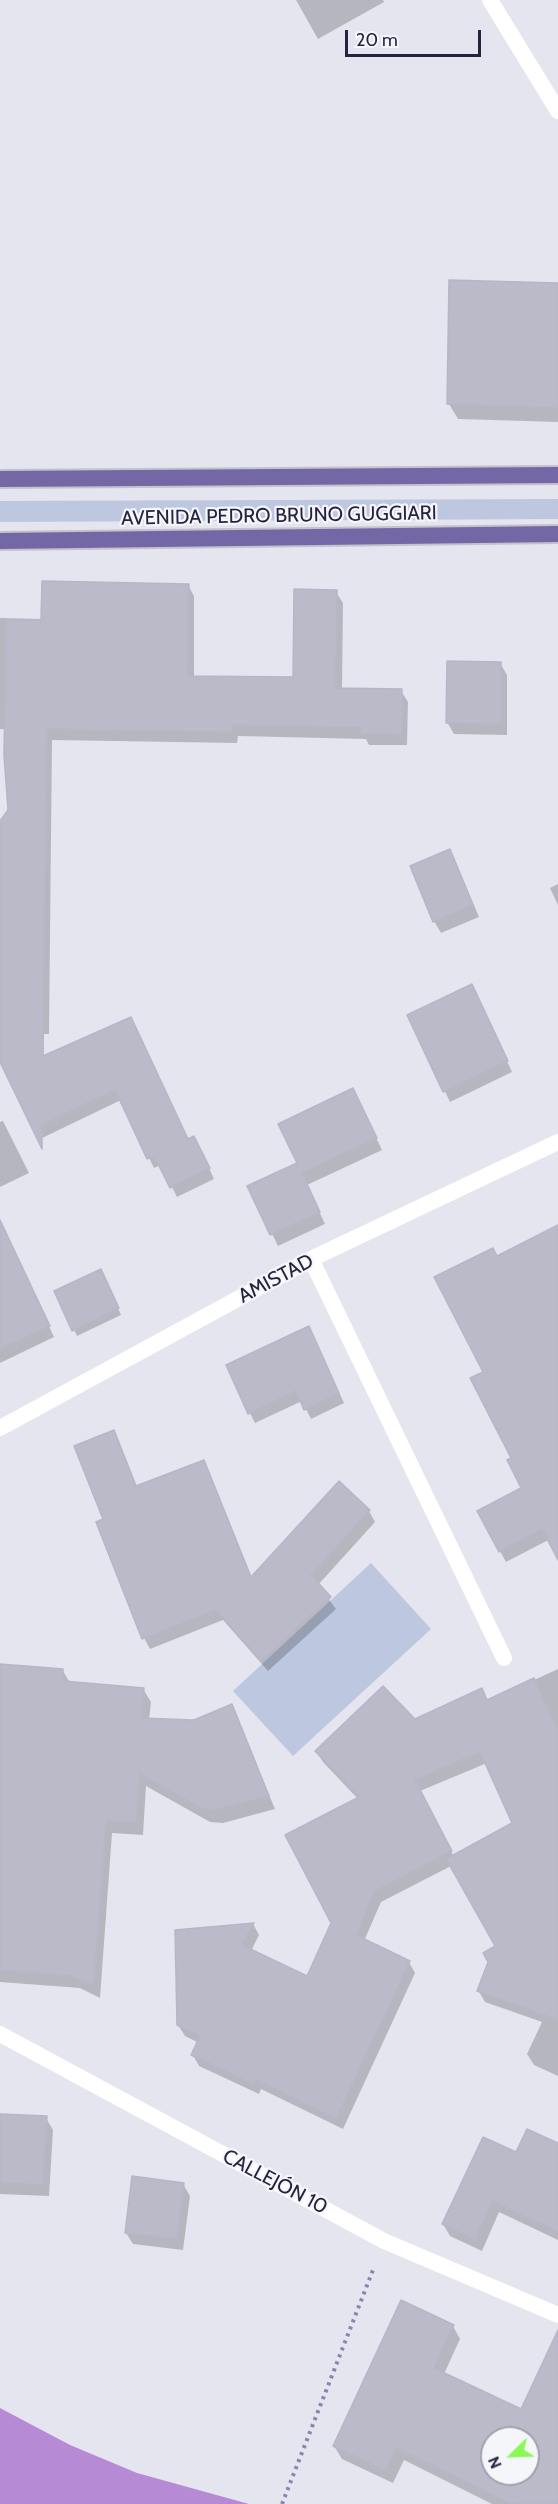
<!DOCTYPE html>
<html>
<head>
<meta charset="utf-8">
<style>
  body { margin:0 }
  #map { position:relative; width:558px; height:2504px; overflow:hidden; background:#e4e5ee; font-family:Cabin,sans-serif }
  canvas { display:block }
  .north { position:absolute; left:480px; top:2426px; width:60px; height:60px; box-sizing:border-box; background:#f5f6fa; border:2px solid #a3a1b0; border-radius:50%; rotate:247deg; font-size:16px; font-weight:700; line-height:24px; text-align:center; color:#282241 }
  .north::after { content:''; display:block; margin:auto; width:21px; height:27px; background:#8bf859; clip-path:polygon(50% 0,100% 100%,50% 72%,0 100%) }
  .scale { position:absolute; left:345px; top:30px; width:136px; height:27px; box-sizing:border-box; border:3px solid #282241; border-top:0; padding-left:8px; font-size:18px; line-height:21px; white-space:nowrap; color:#282241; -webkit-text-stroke:4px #f5f6fa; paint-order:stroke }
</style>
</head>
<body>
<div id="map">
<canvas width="558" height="2504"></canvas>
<div class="north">N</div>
<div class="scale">20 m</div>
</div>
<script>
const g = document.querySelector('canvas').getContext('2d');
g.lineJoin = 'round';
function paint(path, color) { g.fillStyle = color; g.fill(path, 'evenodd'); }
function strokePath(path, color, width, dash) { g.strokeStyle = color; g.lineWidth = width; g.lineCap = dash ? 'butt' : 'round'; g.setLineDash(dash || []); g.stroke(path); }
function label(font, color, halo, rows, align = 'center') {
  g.font = font + ' Cabin,sans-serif'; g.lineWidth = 4.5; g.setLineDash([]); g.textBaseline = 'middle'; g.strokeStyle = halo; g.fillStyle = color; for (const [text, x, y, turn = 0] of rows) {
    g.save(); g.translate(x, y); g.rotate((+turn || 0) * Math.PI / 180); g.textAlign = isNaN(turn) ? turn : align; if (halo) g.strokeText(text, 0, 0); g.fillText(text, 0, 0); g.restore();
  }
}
const green = new Path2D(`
  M 558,499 L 558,519 L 0,522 L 0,501 Z
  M 371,1563 L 431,1629 L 293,1756 L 233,1691 Z`);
const water = new Path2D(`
  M 0,2408 L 70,2445 L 137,2473 L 249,2504 L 0,2504 Z`);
const shadow = new Path2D(`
  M 296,0 L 383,0 L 384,2 L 318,39 Z
  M 558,284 L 558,422 L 458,419 L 449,404 Z
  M 188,585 L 194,596 L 194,677 L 294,678 L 336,592 L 343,603 L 342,690 L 401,691 L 408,702 L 407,745 L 369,745 L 366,739 L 238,736 L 237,743 L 52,740 L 49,1034 L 0,1033 L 0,824 L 9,811 L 4,729 L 0,729 L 0,618 L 43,619 Z
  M 500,663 L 507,675 L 507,735 L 454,734 L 447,722 Z
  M 456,863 L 479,917 L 441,933 L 434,921 Z
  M 558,884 L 558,905 L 550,888 Z
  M 477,997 L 512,1072 L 450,1102 L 409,1016 Z
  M 130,1019 L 188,1140 L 200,1148 L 214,1179 L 177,1197 L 161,1165 L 154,1168 L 121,1100 L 40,1139 L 8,1074 Z
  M 353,1090 L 382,1150 L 307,1185 L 325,1224 L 278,1246 L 249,1187 L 299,1164 Z
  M 3,1121 L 29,1173 L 0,1187 L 0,1122 Z
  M 558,1227 L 558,1535 L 506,1562 L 500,1551 L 523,1488 L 485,1373 L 496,1258 Z
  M 0,1236 L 21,1266 L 54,1337 L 0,1363 Z
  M 104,1277 L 121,1315 L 77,1336 L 56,1292 Z
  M 314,1338 L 344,1403 L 311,1419 L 302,1401 L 255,1423 L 250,1413 Z
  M 114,1432 L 137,1487 L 203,1462 L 252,1578 L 369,1511 L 375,1522 L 318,1585 L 336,1609 L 268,1671 L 223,1620 L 150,1649 L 144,1638 L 105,1520 Z
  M 0,1666 L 63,1671 L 70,1683 L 143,1689 L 151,1702 L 149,1720 L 194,1721 L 232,1706 L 275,1809 L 223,1823 L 210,1822 L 146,1786 L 143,1835 L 112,1833 L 100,1998 L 80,1988 L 0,1982 Z
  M 558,1669 L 558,2076 L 534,2065 L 527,2054 L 542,2022 L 485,2002 L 478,1990 L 497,1947 L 451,1866 L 381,1902 L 364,1941 L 409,1962 L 415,1973 L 343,2129 L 261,2089 L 259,2094 L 199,2066 L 193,2055 L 199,2043 L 185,2036 L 178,2025 L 253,1924 L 259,1935 L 251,1951 L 308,1978 L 333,1923 L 358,1799 L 323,1762 L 316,1751 L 414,1721 L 481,1690 L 488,1701 ZM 487,1763 L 513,1824 L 454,1857 L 420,1791 Z
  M 0,2116 L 46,2118 L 53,2130 L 49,2196 L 0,2194 Z
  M 558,2145 L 558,2240 L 499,2212 L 482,2251 L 450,2236 L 443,2224 L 517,2154 Z
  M 183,2184 L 190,2196 L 183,2250 L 133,2244 L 126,2233 Z
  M 453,2326 L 460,2339 L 444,2374 L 522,2411 L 558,2400 L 558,2504 L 492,2504 L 404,2460 L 393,2483 L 342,2459 L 334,2446 ZM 492,2438 L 528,2438 L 528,2474 L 492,2474 Z`);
const building = new Path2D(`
  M 449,280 L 558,283 L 558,408 L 447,404 Z
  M 42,581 L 189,584 L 188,676 L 293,677 L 294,589 L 337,590 L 336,688 L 402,689 L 402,735 L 361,734 L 361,728 L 232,725 L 232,732 L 47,729 L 43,1056 L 131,1017 L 188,1139 L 194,1136 L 210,1168 L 170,1188 L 154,1156 L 147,1159 L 115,1090 L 42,1125 L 42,1149 L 0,1062 L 0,821 L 8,810 L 4,755 L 6,620 L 41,620 Z
  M 447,661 L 501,662 L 501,724 L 446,723 Z
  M 450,849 L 473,905 L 433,922 L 410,866 Z
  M 472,984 L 508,1061 L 443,1092 L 407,1015 Z
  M 353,1088 L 377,1138 L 302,1173 L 320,1212 L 270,1235 L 247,1186 L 297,1163 L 278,1124 Z
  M 0,1220 L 50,1326 L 0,1349 Z
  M 558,1225 L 558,1560 L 542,1529 L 499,1552 L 477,1511 L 521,1488 L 507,1460 L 511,1458 L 470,1378 L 483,1372 L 434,1277 L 493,1248 L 497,1256 Z
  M 101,1269 L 119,1308 L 72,1331 L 54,1291 Z
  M 309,1326 L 339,1393 L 304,1410 L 296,1391 L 248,1414 L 226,1365 Z
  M 114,1430 L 136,1486 L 204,1460 L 251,1577 L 339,1481 L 370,1510 L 311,1575 L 331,1597 L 261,1661 L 216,1610 L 142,1639 L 96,1522 L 103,1519 L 74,1446 Z
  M 0,1664 L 63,1669 L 63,1681 L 144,1688 L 142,1718 L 194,1720 L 232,1704 L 269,1796 L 215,1810 L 202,1809 L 140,1774 L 136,1823 L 106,1821 L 94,1986 L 71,1976 L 0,1970 Z
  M 534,1678 L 558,1730 L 558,2020 L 477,1991 L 488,1962 L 483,1953 L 495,1946 L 446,1859 L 512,1823 L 480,1752 L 415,1780 L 452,1851 L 375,1891 L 356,1935 L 410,1961 L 336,2119 L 255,2079 L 253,2084 L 191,2055 L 200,2036 L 177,2025 L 175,1930 L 254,1923 L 242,1945 L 307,1976 L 331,1923 L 285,1835 L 359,1797 L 315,1751 L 383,1686 L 415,1719 L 482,1688 L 487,1700 Z
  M 0,2114 L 47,2116 L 43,2185 L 0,2183 Z
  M 527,2129 L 558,2143 L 558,2232 L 493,2201 L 475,2240 L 442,2224 L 483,2137 L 516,2152 Z
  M 132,2176 L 184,2183 L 177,2239 L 125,2233 Z
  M 401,2300 L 454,2325 L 434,2368 L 521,2409 L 558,2330 L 558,2504 L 512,2504 L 396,2448 L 386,2471 L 333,2446 ZM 492,2438 L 528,2438 L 528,2474 L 492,2474 Z`);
const path = new Path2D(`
  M 282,2504 L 373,2270`);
const minor = new Path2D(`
  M 311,1259 L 504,1658
  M 0,1428 L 311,1259 L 558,1142
  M 0,2034 L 384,2241 L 558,2315`);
const tertiary = new Path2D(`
  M 490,0 L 558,111`);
const primary = new Path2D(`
  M 0,479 L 558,475
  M 0,541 L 558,534`);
const streetNames = [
  ["AVENIDA PEDRO BRUNO GUGGIARI",279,516,-1],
  ["AMISTAD",276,1279,-28],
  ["CALLEJÓN 10",275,2182,28]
];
paint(green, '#bdc7e0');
paint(water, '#b78ad5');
paint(shadow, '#0003');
paint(building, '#babac9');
strokePath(building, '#b7b6c9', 1.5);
strokePath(primary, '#c3c1ca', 20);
strokePath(path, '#8a83b3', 4, [3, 4.5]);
strokePath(minor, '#fff', 16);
strokePath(tertiary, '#fff', 16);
strokePath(primary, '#7367a6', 16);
label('20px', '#282241', '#f5f6fa', streetNames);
</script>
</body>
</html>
